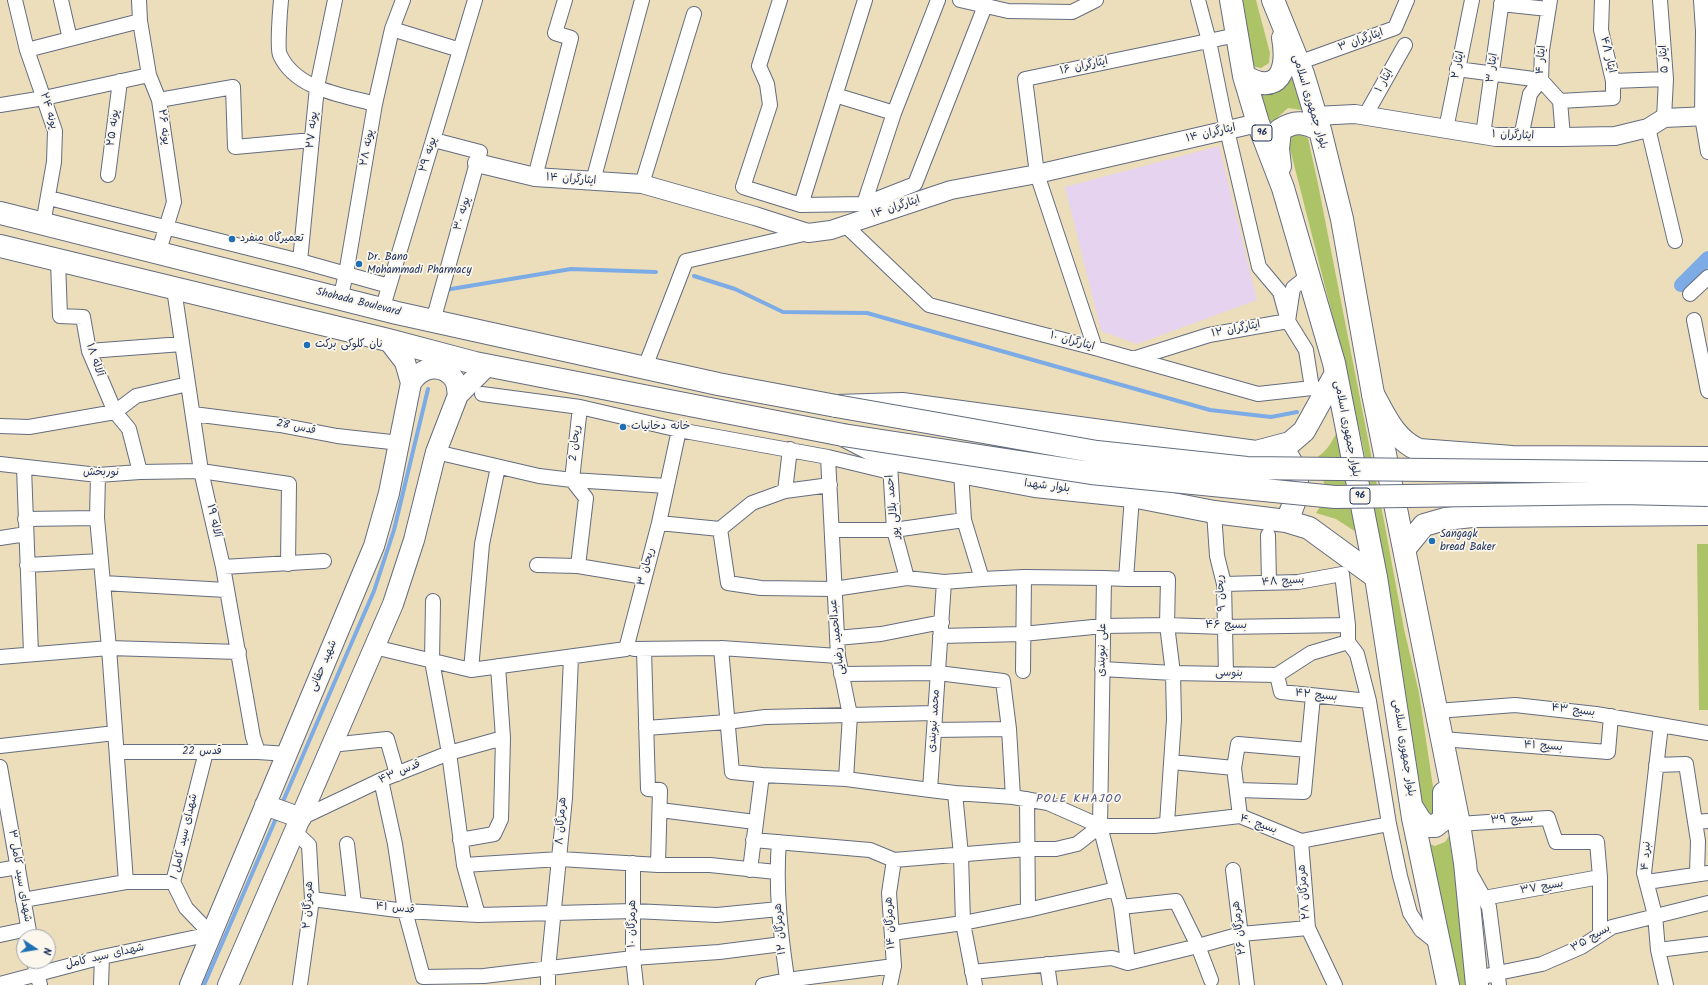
<!DOCTYPE html>
<html>
<head>
<meta charset="utf-8">
<style>
  body { margin:0 }
  #map { position:relative; width:1708px; height:985px; overflow:hidden; background:#ecdebb; font-family:Kalam,sans-serif }
  canvas { display:block }
  .north { position:absolute; left:16px; top:929px; width:40px; height:40px; box-sizing:border-box; background:#fbf7ec; border:1px solid #a1a7b3; border-radius:50%; rotate:102deg; font-size:11px; font-weight:700; line-height:16px; text-align:center; color:#1b2f5e }
  .north::after { content:''; display:block; margin:auto; width:14px; height:18px; background:#1f6fb2; clip-path:polygon(50% 0,100% 100%,50% 72%,0 100%) }
</style>
</head>
<body>
<div id="map">
<canvas width="1708" height="985"></canvas>
<div class="north">N</div>
</div>
<script>
const g = document.querySelector('canvas').getContext('2d');
g.lineJoin = 'round';
function paint(path, color) { g.fillStyle = color; g.fill(path, 'evenodd'); }
function strokePath(path, color, width, dash) { g.strokeStyle = color; g.lineWidth = width; g.lineCap = dash ? 'butt' : 'round'; g.setLineDash(dash || []); g.stroke(path); }
function label(font, color, halo, rows, align = 'center') {
  g.font = font + ' Kalam,"Playpen Sans Arabic",sans-serif'; g.lineWidth = 3.5; g.setLineDash([]); g.textBaseline = 'middle'; g.strokeStyle = halo; g.fillStyle = color; for (const [text, x, y, turn = 0] of rows) {
    g.save(); g.translate(x, y); g.rotate((+turn || 0) * Math.PI / 180); g.textAlign = isNaN(turn) ? turn : align; if (halo) g.strokeText(text, 0, 0); g.fillText(text, 0, 0); g.restore();
  }
}
const built = new Path2D(`
  M 1219,146 L 1257,300 L 1137,344 L 1101,331 L 1065,187 Z`);
const green = new Path2D(`
  M 1240,0 L 1256,0 L 1270,53 L 1269,63 L 1261,68 L 1251,66 Z
  M 1291,63 L 1302,110 L 1288,108 L 1268,126 L 1257,89 Z
  M 1298,134 L 1308,138 L 1318,184 L 1384,521 L 1404,629 L 1419,693 L 1435,800 L 1434,812 L 1427,816 L 1421,804 L 1393,619 L 1363,446 L 1330,306 L 1288,141 L 1290,137 Z
  M 1338,430 L 1356,532 L 1336,519 L 1316,513 C 1331,492 1327,479 1309,462 C 1326,453 1329,447 1338,430 Z
  M 1697,544 L 1708,544 L 1708,710 L 1699,710 Z
  M 1453,830 L 1467,985 L 1456,985 L 1425,842 L 1435,846 L 1445,842 Z`);
const stream = new Path2D(`
  M 694,276 L 735,289 L 783,312 L 867,313 L 1210,410 L 1271,417 L 1297,412
  M 445,290 L 571,269 L 656,272
  M 281,806 L 374,591 L 394,530 L 428,389
  M 204,985 L 277,816`);
const canal = new Path2D(`
  M 1681,285 L 1708,258`);
const minor = new Path2D(`
  M 15,0 L 27,50 L 55,131 L 54,162 L 43,224
  M 61,0 L 70,39
  M 139,0 L 140,21 L 149,75 L 159,100 L 174,202 L 158,254
  M 281,0 C 280,10 277,49 280,55 C 296,90 343,95 375,104
  M 780,0 L 759,66 L 767,84 L 770,105 L 743,187 L 801,205 L 864,204 L 915,184 L 985,6
  M 960,0 L 1008,11 L 1072,12 L 1096,0
  M 1198,0 L 1209,41 L 1227,130 L 1259,267 L 1280,292 L 1288,321 L 1306,350 L 1312,388
  M 1550,0 L 1542,50 L 1541,80 L 1560,101 L 1563,137
  M 1602,0 L 1601,30 L 1613,81 L 1666,79
  M 1660,0 L 1666,79 L 1664,118
  M 1701,0 L 1703,31 L 1702,117 L 1708,152
  M 1501,4 L 1548,9
  M 392,29 L 460,50
  M 27,50 L 140,21
  M 1298,63 L 1395,28 L 1407,0
  M 1457,69 L 1541,80
  M 835,95 L 894,113
  M 159,100 L 233,87 L 235,147 L 312,140
  M 1560,101 L 1613,98 L 1613,81
  M 0,105 L 44,98 L 149,75
  M 1365,116 L 1405,45
  M 1648,128 L 1675,241
  M 1446,129 L 1472,0
  M 1483,135 L 1502,0
  M 1521,137 L 1530,94 L 1541,80
  M 108,175 L 120,81
  M 535,177 L 571,38 L 555,33 L 565,0
  M 593,181 L 642,0
  M 642,184 L 694,14
  M 49,198 L 300,261 L 389,286
  M 864,204 L 894,113 L 938,0
  M 801,205 L 865,0
  M 845,225 L 929,305 L 1095,348 L 1258,394 L 1312,388 L 1328,390
  M 58,261 L 60,316 L 83,317 L 89,351 L 115,412 L 129,429 L 140,472
  M 300,261 L 317,87 L 335,0
  M 174,289 L 201,471 L 223,567 L 253,737 L 258,752
  M 1690,294 L 1708,277
  M 340,299 L 346,274 L 375,104 L 392,29 L 403,0
  M 382,310 L 475,0
  M 1694,320 L 1708,391
  M 433,321 L 480,152 L 434,140
  M 1095,348 L 1037,174 L 1025,79 L 1237,35
  M 89,351 L 182,344
  M 1133,359 L 1209,335 L 1288,321 L 1293,288 L 1309,275
  M 645,367 L 686,261 L 808,233
  M 482,394 L 580,407 L 679,430 L 828,457 L 890,472
  M 193,414 L 280,425 L 337,436 L 400,443
  M 0,426 L 29,427 L 115,412 L 136,396 L 188,384
  M 436,452 L 539,476 L 572,480 L 667,486
  M 0,464 L 98,475 L 140,472 L 201,471 L 289,484 L 288,564
  M 890,464 L 894,530 L 907,578
  M 24,468 L 31,653
  M 961,472 L 964,520 L 982,579 L 944,582 L 930,790 L 955,793 L 961,855 L 963,923 L 975,985
  M 98,475 L 97,518 L 109,648 L 126,882 L 173,882
  M 785,491 L 790,449
  M 1132,496 L 1126,579 L 1104,578 L 1100,826 L 1121,907 L 1176,901 L 1198,946 L 1241,934 L 1308,928
  M 1214,512 L 1217,556 L 1224,584 L 1226,674
  M 25,519 L 97,518
  M 659,523 L 720,529 L 752,503 L 785,491 L 830,485
  M 720,529 L 728,583 L 761,588 L 834,589 L 907,578 L 944,582
  M 832,530 L 894,530 L 964,520
  M 1268,535 L 1269,583
  M 0,538 L 26,534
  M 27,565 L 101,561
  M 537,565 L 578,566 L 586,498 L 572,480 L 580,407
  M 578,566 L 644,577
  M 223,567 L 324,561
  M 982,579 L 1024,577 L 1104,578
  M 1126,579 L 1168,579 L 1167,625 L 1173,673 L 1174,719 L 1167,823
  M 103,583 L 226,590
  M 1224,584 L 1298,582 L 1342,574 L 1348,625 L 1348,642 L 1357,654 L 1369,701 L 1389,824 L 1400,876 L 1410,913 L 1421,930 L 1440,945
  M 433,601 L 432,661 L 449,753 L 464,865 L 478,915 L 634,911 L 717,915 L 779,909
  M 940,636 L 1023,634 L 1103,626 L 1167,625 L 1224,627 L 1348,625
  M 837,638 L 881,634 L 942,622
  M 374,647 L 471,670 L 626,649 L 659,523 L 679,430
  M 721,648 L 732,772 L 762,775
  M 634,649 L 721,648 L 838,656
  M 644,650 L 648,789 L 660,790 L 658,865
  M 0,657 L 109,648 L 239,652
  M 1102,669 L 1173,673 L 1277,675 L 1311,653 L 1348,642
  M 471,670 L 482,544 L 498,467
  M 1023,671 L 1024,577
  M 841,674 L 938,673 L 1003,681 L 1009,729 L 1013,797
  M 1277,675 L 1281,692 L 1369,701
  M 1437,711 L 1515,705 L 1596,714 L 1708,733
  M 1661,725 L 1644,873 L 1655,915 L 1658,950 L 1666,985
  M 646,728 L 727,722 L 765,717 L 935,713
  M 934,730 L 1009,729
  M 1442,739 L 1608,752 L 1611,716
  M 331,745 L 387,739 L 397,774
  M 0,746 L 115,733
  M 117,752 L 258,752 L 287,754
  M 206,752 L 173,882 L 186,908 L 211,934
  M 1172,762 L 1234,768
  M 1656,765 L 1686,764 L 1698,841 L 1697,874
  M 0,767 L 30,937
  M 846,779 L 930,790
  M 381,780 L 395,844 L 405,911 L 423,977 L 484,976 L 633,958 L 719,952 L 782,944
  M 1238,790 L 1304,792 L 1313,696
  M 955,793 L 1013,797 L 1048,803 L 1100,826 L 1154,826 L 1240,816 L 1301,841 L 1389,824
  M 1027,799 L 1028,910
  M 660,810 L 755,822
  M 1240,816 L 1234,768 L 1238,744 L 1308,750
  M 301,818 L 381,780 L 449,753 L 503,738
  M 1695,822 L 1708,821
  M 1459,824 L 1548,818 L 1556,842 L 1597,842 L 1600,877 L 1600,934
  M 295,832 L 309,845 L 312,899 L 300,985
  M 460,840 L 494,834 L 501,819 L 503,738 L 498,666
  M 753,840 L 870,850 L 894,860 L 1027,849 L 1056,849 L 1077,844 L 1100,826
  M 1301,841 L 1308,928 L 1335,985
  M 779,842 C 775,890 781,938 788,985
  M 347,844 L 354,904
  M 633,863 L 633,958 L 636,985
  M 464,865 L 560,859 L 658,865 L 710,865 L 776,872
  M 0,870 L 18,867
  M 750,870 L 762,775 L 846,779 L 850,715 L 838,656 L 828,457
  M 1233,870 L 1247,985
  M 1470,873 L 1489,907 L 1499,985
  M 1647,882 L 1708,873
  M 1484,898 L 1600,877
  M 312,899 L 405,911 L 478,915
  M 23,900 L 126,882
  M 892,933 L 963,923 L 1028,910 L 1116,889
  M 0,935 L 28,929
  M 1658,950 L 1708,944
  M 34,961 L 40,985
  M 1128,963 L 1198,946 L 1211,980
  M 1047,964 L 1050,985
  M 972,972 L 1112,958 L 1128,963 L 1121,907
  M 1476,979 L 1498,973 L 1542,964 L 1581,947 L 1612,927 L 1708,903
  M 0,984 L 102,957 L 211,934
  M 101,985 L 102,957
  M 548,985 L 548,969 L 565,798 L 571,657
  M 763,985 L 787,980 L 894,966
  M 890,985 L 894,966 L 889,893 L 894,860`);
const tertiary = new Path2D(`
  M 1315,116 L 1355,114 L 1496,137 L 1563,137 L 1615,136 L 1648,128 L 1664,118 L 1708,116
  M 477,163 L 535,177 L 642,184 L 755,216 L 808,233 L 831,230 L 951,190 L 1037,174 L 1258,123`);
const secondary = new Path2D(`
  M 411,383 C 421,367 442,362 454,379 C 457,383 457,390 458,395
  M 265,805 L 301,818
  M 190,985 L 374,546 L 389,493 L 411,383 L 405,362 L 388,340
  M 228,985 L 393,604 L 414,540 L 436,452 L 458,395 L 488,365`);
const primary = new Path2D(`
  M 1231,0 L 1244,76 L 1258,123 L 1283,188 L 1334,363 L 1376,577 L 1413,818 L 1448,985
  M 1273,0 L 1303,74 L 1320,130 L 1342,219 L 1373,394 L 1459,824 L 1465,863 L 1477,985
  M 1244,76 C 1279,97 1289,69 1283,38
  M 1280,166 L 1278,149 L 1280,130 C 1295,120 1305,122 1320,130
  M 0,213 L 397,313 L 718,384 L 836,406 L 902,404 L 1256,452 L 1290,443 L 1304,431 L 1335,375
  M 0,246 L 388,340 L 475,363 L 843,435 L 890,459 L 1035,486 L 1132,496 L 1214,512 L 1286,521 L 1309,528 L 1376,577
  M 1284,452 C 1303,474 1299,498 1286,521
  M 1413,809 L 1420,820 L 1427,826 L 1435,826 L 1444,819 L 1444,793`);
const trunk = new Path2D(`
  M 1373,394 C 1385,416 1395,440 1419,450 L 1512,457 L 1708,458
  M 1405,548 L 1424,525 L 1445,519 L 1472,516 L 1708,514`);
const trunkBridge = new Path2D(`
  M 836,406 L 1097,452 L 1247,468 L 1708,473
  M 843,435 L 1091,473 L 1335,497 L 1621,493 L 1708,495`);
const markers = [
  [232,239,4,"#1f6fb2"],
  [359,264,4,"#1f6fb2"],
  [307,345,4,"#1f6fb2"],
  [623,427,4,"#1f6fb2"],
  [1432,541,4,"#1f6fb2"]
];
const shields = [
  [1262,133,20],
  [1360,496,20]
];
const shieldNames = [
  ["96",1262,133],
  ["96",1360,496]
];
const streetNames = [
  ["ایثارگران ۳",1361,41,-20],
  ["ایثار ۴/۱",1607,55,77],
  ["ایثار ۵",1665,59,-94],
  ["ایثار ۴",1542,60,-86],
  ["ایثار ۲",1459,65,-79],
  ["ایثارگران ۱۶",1084,67,-12],
  ["ایثار ۳",1493,68,-82],
  ["ایثار ۱",1385,81,-61],
  ["بلوار جمهوری اسلامی",1309,102,73],
  ["پونه ۲۴",48,111,73],
  ["پونه ۲۶",163,127,82],
  ["پونه ۲۵",114,128,-83],
  ["پونه ۲۷",313,130,-84],
  ["ایثارگران ۱۴",1211,134,-13],
  ["ایثارگران ۱",1513,136,2],
  ["پونه ۲۸",368,148,-80],
  ["پونه ۲۹",429,155,-73],
  ["ایثارگران ۱۴",571,180,4],
  ["ایثارگران ۱۴",896,208,-18],
  ["پونه ۳۰",463,214,-74],
  ["Shohada Boulevard",358,303,14],
  ["ایثارگران ۱۲",1236,330,-11],
  ["ایثارگران ۱۰",1072,342,15],
  ["آلاله ۱۸",94,360,71],
  ["قدس 28",296,428,11],
  ["بلوار جمهوری اسلامی",1346,429,79],
  ["ریحان 2",576,443,-84],
  ["نوربخش",101,473],
  ["بلوار شهدا",1047,487,7],
  ["احمد بلالی پور",894,507,-96],
  ["آلاله ۱۹",213,521,77],
  ["ریحان ۳",647,567,-75],
  ["بسیج ۴۸",1283,582,-4],
  ["ریحان ۹",1222,593,-94],
  ["بسیج ۴۶",1226,626],
  ["عبدالحمید رضایی",838,637,-96],
  ["علی نبوبندی",1103,650,-89],
  ["شهید حقانی",324,666,-67],
  ["بنوسی",1229,674,1],
  ["بسیج ۴۲",1316,696,6],
  ["بسیج ۴۳",1573,711,7],
  ["محمد نبوبندی",935,721,-86],
  ["بسیج ۴۱",1543,747,4],
  ["بلوار جمهوری اسلامی",1403,748,81],
  ["قدس 22",202,752],
  ["قدس ۴۳",400,773,-23],
  ["بسیج ۳۹",1512,820,-4],
  ["هرمزگان ۸",562,821,-86],
  ["بسیج ۴۰",1258,825,19],
  ["شهدای سید کامل 1",185,837,-77],
  ["نبرد ۴",1647,856,-86],
  ["شهدای سید کامل ۳",19,876,80],
  ["بسیج ۳۷",1542,888,-10],
  ["هرمزگان ۲۸",1305,892,-95],
  ["هرمزگان ۲",309,905,-87],
  ["قدس ۴۱",395,909,6],
  ["هرمزگان ۱۴",891,923,-93],
  ["هرمزگان ۱۰",633,924,-89],
  ["هرمزگان ۲۶",1240,928,-97],
  ["هرمزگان ۱۲",781,929,-95],
  ["بسیج ۳۵",1591,939,-30],
  ["شهدای سید کامل",105,957,-13]
];
const poiNames = [
  ["تعمیرگاه منفرد",240,239],
  ["Dr. Bano",367,258],
  ["Mohammadi Pharmacy",367,271],
  ["نان کلوکی برکت",315,345],
  ["خانه دخانیات",631,427],
  ["Sangagk",1440,535],
  ["bread Baker",1440,548]
];
const neighbourhoodNames = [
  ["POLE KHAJOO",1079,800]
];
paint(built, '#e6d3f0');
paint(green, '#adc367');
strokePath(stream, '#7cabe6', 4);
strokePath(canal, '#7cabe6', 14);
strokePath(minor, '#646c7f', 16);
strokePath(tertiary, '#646c7f', 20);
strokePath(secondary, '#646c7f', 22);
strokePath(primary, '#646c7f', 24);
strokePath(trunk, '#646c7f', 24);
strokePath(minor, '#fff', 14);
strokePath(tertiary, '#fff', 18);
strokePath(secondary, '#fff', 20);
strokePath(primary, '#fff', 22);
strokePath(trunk, '#fff', 22);
strokePath(trunkBridge, '#646c7f', 24, []);
strokePath(trunkBridge, '#fff', 22);
for (const [x, y, r, color] of markers) { const dot = new Path2D(); dot.arc(x, y, r, 0, 2 * Math.PI); g.fillStyle = color; g.fill(dot); strokePath(dot, '#fbf7ec', 1.5); }
for (const [x, y, w] of shields) { const box = new Path2D(); box.roundRect(x - w / 2, y - 8, w, 16, 3); g.fillStyle = '#fbf7ec'; g.fill(box); strokePath(box, '#1b2f5e', 1); }
label('bold 10px', '#1b2f5e', null, shieldNames);
label('11px', '#1b2f5e', '#fbf7ec', streetNames);
label('11px', '#1b2f5e', '#fbf7ec', poiNames, 'left');
g.letterSpacing = '1px';
label('12px', '#4e5789', '#fbf7ec', neighbourhoodNames);
g.letterSpacing = '0px';
</script>
</body>
</html>
